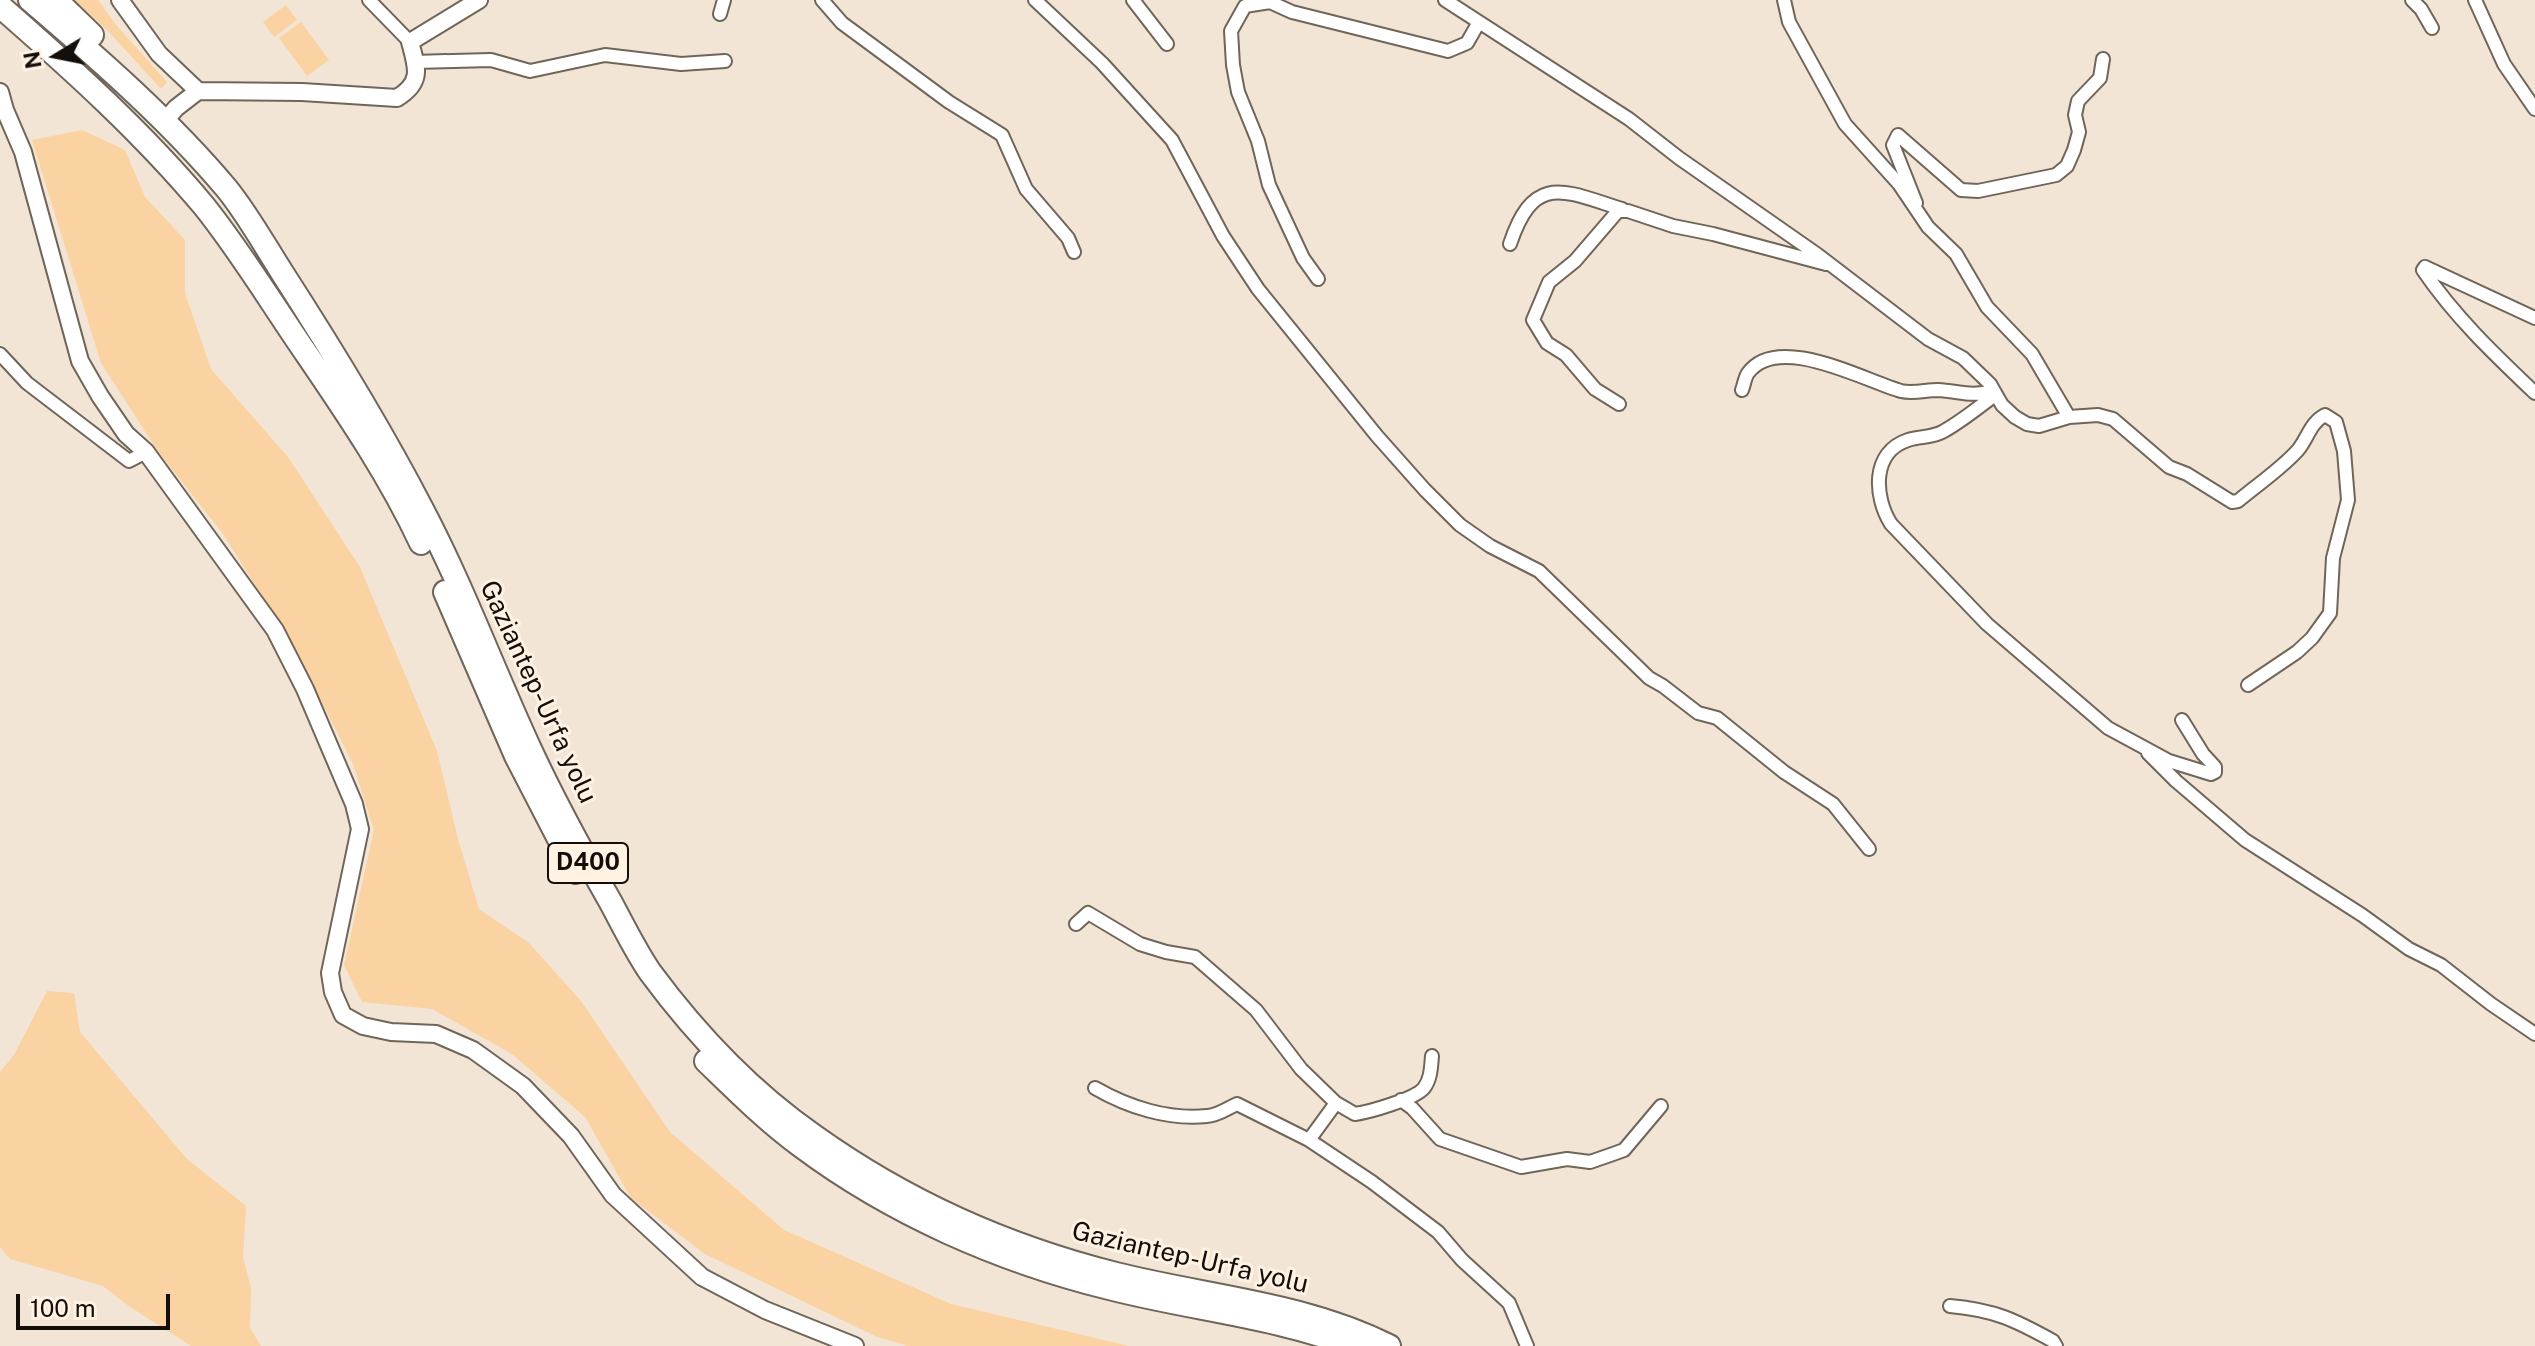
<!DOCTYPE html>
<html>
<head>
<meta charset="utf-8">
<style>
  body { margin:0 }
  #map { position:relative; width:2535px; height:1346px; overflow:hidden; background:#f2e5d6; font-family:"Public Sans",sans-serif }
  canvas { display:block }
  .north { position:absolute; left:16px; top:16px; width:80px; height:80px; -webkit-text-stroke:6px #fff2e3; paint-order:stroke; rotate:260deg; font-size:22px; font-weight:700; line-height:32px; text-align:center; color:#130e0a }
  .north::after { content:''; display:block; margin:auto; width:28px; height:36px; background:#130e0a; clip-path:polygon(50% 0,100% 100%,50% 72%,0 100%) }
  .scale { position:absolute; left:16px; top:1294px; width:154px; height:36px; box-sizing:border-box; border:4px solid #130e0a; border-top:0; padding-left:10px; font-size:24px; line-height:28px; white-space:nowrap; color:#130e0a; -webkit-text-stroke:6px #fff2e3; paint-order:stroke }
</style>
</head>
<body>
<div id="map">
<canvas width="2535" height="1346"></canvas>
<div class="north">N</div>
<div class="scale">100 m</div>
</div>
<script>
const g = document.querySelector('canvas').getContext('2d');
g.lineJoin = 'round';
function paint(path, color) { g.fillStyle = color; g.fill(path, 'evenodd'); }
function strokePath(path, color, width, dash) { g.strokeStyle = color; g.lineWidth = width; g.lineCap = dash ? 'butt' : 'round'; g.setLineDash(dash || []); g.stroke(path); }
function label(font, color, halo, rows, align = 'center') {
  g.font = font + ' "Public Sans",sans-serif'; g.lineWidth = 6; g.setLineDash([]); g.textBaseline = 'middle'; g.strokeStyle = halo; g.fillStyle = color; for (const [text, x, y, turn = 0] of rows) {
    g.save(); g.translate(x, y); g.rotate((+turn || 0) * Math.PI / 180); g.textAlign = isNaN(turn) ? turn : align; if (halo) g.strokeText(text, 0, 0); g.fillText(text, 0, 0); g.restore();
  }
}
const green = new Path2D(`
  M 74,0 L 98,0 L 117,26 L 167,82 L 161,89 L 108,31 Z
  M 286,5 L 297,20 L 274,37 L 263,22 Z
  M 301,22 L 329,60 L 307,76 L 279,38 Z
  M 82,130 L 125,150 L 145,197 L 185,240 L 185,293 L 211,369 L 288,457 L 360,567 L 437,751 L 458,839 L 479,909 L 529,943 L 581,1001 L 670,1132 L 784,1230 L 951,1304 L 1129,1346 L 908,1346 L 875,1336 L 705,1254 L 631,1198 L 585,1117 L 512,1054 L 432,1009 L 362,1002 L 344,965 L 374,830 L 353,764 L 294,647 L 223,534 L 157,450 L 101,363 L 32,140 Z
  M 47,991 L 74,993 L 80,1032 L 187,1159 L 246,1206 L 243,1258 L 251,1288 L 250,1328 L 261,1346 L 191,1346 L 130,1307 L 103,1286 L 10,1259 L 0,1247 L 0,1072 L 14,1055 Z`);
const street = new Path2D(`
  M 369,0 L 410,42
  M 822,0 L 842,23 L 949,102 L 1002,135 L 1026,189 L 1068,238 L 1074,252
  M 1035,0 L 1102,63 L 1172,140 L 1223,236 L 1258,289 L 1377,436 L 1425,490 L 1460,525 L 1490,546 L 1539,571 L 1649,678 L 1663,686 L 1698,713 L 1717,718 L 1784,772 L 1833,804 L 1869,849
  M 1133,0 L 1167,44
  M 1445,0 L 1629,119 L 1679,158 L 1818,255 L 1928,339 L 1963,358 L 1990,384 L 2002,405 L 2015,417 L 2027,424 L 2039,426 L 2069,417 L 2098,415 L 2113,419 L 2169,467 L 2187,474 L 2232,502 L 2238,501 C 2257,485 2281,469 2298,450 C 2308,438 2310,423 2325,415 L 2336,422 L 2344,451 L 2348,500 L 2333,558 L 2330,613 L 2312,638 L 2297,652 L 2248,685
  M 1784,0 L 1789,22 L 1845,124 L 1899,184 L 1928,227 L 1956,254 L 1987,307 L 2032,354 L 2069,417
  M 2412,0 L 2421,9 L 2432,28
  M 2475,0 L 2504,64 L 2535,109
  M 720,14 L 724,0
  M 446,61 L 415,62 L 491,60 L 530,71 L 605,55 L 681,64 L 725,61
  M 1916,203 L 1893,145 L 1898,135 L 1961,190 L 1978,191 L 2056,175 L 2067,166 L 2074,150 L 2079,132 L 2075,115 L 2078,101 L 2100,78 L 2103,59
  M 1510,244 C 1534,172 1564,191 1622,209
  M 1318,279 L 1303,258 L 1269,185 L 1258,141 L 1238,92 L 1233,65 L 1231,31 L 1245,6 L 1270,2 L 1292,12 L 1448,51 L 1467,43 L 1479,22
  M 2535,318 L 2425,267 L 2423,270 C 2455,317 2494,354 2535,393
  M 0,354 L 27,383 L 129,461 L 146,452
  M 1742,390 C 1744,385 1745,377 1748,373 C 1778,332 1865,381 1901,391 C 1913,394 1926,390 1938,390 C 1959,391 1973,398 1993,390
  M 1995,395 C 1979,407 1962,421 1944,431 C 1933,438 1920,436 1908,440 C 1871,452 1874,497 1891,524 L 1987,624 L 2108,728 L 2169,761 L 2211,774 L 2215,772 L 2215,767 L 2203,754 L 2182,720
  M 1619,404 L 1595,389 L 1566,355 L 1547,343 L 1533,320 L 1549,282 L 1575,261 L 1618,211 L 1628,211 L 1673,226 L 1713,234 L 1826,264
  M 2148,753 L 2176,781 L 2245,840 L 2362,915 L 2409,949 L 2441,965 L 2491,1004 L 2535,1034
  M 1076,924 L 1088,913 L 1140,944 L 1166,952 L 1195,957 L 1256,1010 L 1301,1069 L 1336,1103 L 1355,1114 C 1369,1112 1415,1099 1424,1088 C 1431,1079 1431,1067 1432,1056
  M 1095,1088 C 1128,1107 1168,1120 1207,1116 C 1217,1116 1228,1108 1237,1104 L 1309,1140
  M 1401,1100 L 1412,1108 L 1440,1139 L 1521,1167 L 1567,1159 L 1590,1162 L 1613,1154 L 1624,1150 L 1661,1106
  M 1336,1103 L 1309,1140 L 1372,1182 L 1438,1232 L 1462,1260 L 1509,1303 L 1527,1346
  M 1950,1306 C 1995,1310 2015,1320 2053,1341 L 2056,1346`);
const secondary = new Path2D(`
  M 120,0 L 159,54 L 198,91
  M 0,92 L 5,110 L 23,152 L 80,361 L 100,396 L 126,434 L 146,452 L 275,630 L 305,689 L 354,804 L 360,829 L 330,973 L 333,992 L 343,1015 L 363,1026 L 391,1032 L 436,1034 L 473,1050 L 523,1086 L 571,1136 L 613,1195 L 702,1277 L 765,1310 L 855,1346
  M 164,122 L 176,108 L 198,91 L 302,92 L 397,98 C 423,82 417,68 410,42 L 479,0`);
const highway = new Path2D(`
  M 30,0 C 99,59 169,120 227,189 C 248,215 265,246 283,274 C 332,350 380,428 422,509 C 463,587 493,669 530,749 C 554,801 582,852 610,901 C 623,925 635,950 650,972 C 695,1033 751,1092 814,1136 C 905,1201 1008,1247 1116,1274 C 1208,1297 1303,1303 1389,1346
  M 56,0 L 92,35
  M 0,6 C 72,69 143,133 204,206 C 241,252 274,307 308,356 C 349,416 390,477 421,543
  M 445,592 L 516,756 L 576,872
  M 706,1061 C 737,1091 767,1121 801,1146 C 892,1214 1000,1261 1109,1288 C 1190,1309 1274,1316 1352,1346`);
const shields = [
  [588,863,80]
];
const shieldNames = [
  ["D400",588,863]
];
const streetNames = [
  ["Gaziantep-Urfa yolu",538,692,65],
  ["Gaziantep-Urfa yolu",1190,1258,13]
];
paint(green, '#fbd2a1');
strokePath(street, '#706559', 16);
strokePath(secondary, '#706559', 20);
strokePath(highway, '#706559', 26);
strokePath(street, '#fff', 12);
strokePath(secondary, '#fff', 16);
strokePath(highway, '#fff', 22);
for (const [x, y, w] of shields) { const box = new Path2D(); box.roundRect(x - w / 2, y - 20, w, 40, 6); g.fillStyle = '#fff2e3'; g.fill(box); strokePath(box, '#130e0a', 2); }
label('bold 24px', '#130e0a', null, shieldNames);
label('26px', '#130e0a', '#fff2e3', streetNames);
</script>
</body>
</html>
